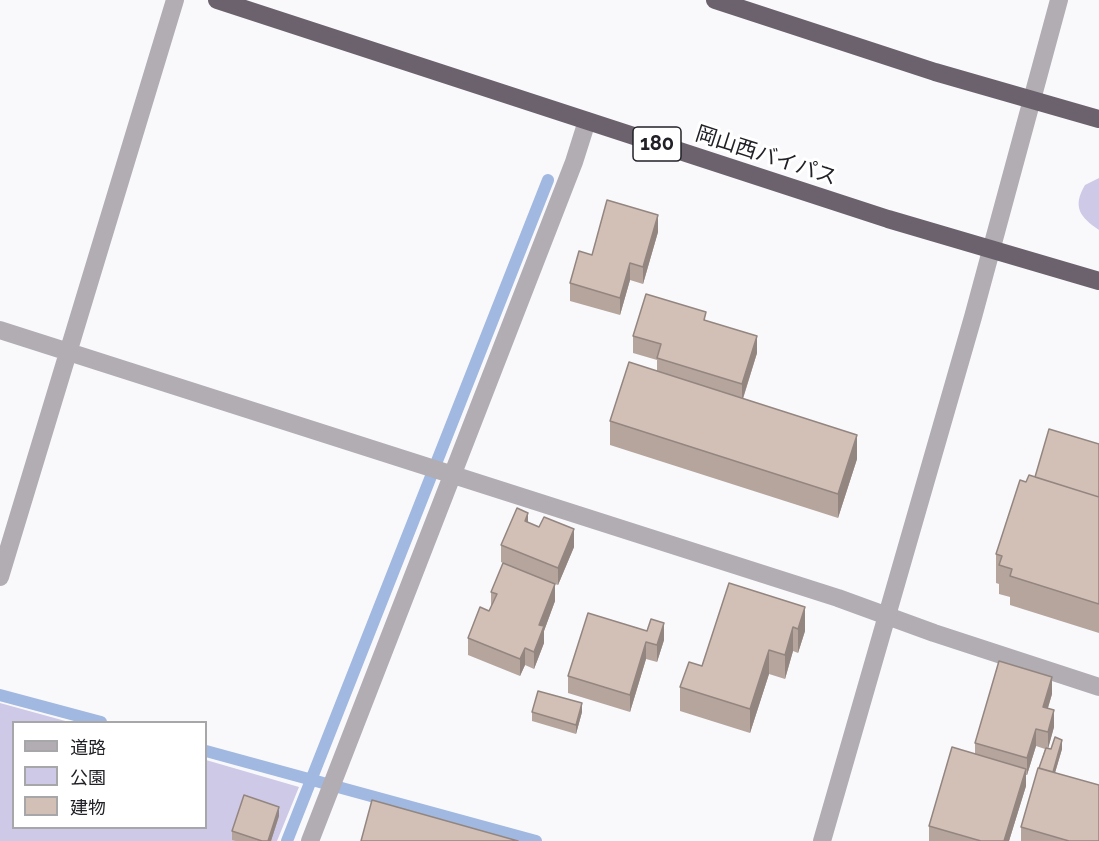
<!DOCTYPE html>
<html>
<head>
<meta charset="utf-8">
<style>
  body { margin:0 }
  #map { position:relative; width:1099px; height:841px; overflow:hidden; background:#f9f9fc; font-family:Raleway,"Noto Sans JP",sans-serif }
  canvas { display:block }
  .legend { position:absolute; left:12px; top:721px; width:195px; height:108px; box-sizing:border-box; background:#fff; border:2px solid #a7a6a9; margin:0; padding:8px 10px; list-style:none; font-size:18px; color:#222127 }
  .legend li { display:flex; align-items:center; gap:12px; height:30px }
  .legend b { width:30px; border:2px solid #a7a6a9 }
</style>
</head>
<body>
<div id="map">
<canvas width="1099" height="841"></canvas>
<ul class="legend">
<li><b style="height:8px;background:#b2acb3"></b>道路</li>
<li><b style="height:16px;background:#cec9e6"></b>公園</li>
<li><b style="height:16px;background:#d2c0b7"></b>建物</li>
</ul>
</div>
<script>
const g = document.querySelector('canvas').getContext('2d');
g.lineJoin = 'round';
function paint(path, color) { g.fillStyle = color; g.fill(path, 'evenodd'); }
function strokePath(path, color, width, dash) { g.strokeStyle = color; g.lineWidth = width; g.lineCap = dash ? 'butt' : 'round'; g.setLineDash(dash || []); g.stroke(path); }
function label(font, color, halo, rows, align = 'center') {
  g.font = font + ' Raleway,"Noto Sans JP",sans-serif'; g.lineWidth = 6; g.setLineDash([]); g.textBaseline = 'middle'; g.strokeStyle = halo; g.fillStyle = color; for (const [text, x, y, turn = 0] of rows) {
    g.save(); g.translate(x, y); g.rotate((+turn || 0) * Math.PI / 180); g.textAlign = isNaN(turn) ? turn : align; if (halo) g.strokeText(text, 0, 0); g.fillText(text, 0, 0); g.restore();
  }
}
const green = new Path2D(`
  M 1099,178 L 1099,230 C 1080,217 1072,207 1085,185 Z
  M 0,703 L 69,722 L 14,722 L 14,828 L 206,828 L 206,760 L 299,787 L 277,841 L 0,841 Z`);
const stream = new Path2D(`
  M 0,695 L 101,722
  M 206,751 L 536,841
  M 287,841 L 548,180`);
const minor = new Path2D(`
  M 0,330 L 838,598 L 934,633 L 1099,687
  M 0,577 L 175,0
  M 310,841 L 574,162 L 587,121`);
const tertiary = new Path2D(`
  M 822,841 L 973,317 L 1059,0`);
const trunk = new Path2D(`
  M 217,0 L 888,219 L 1099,281
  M 715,0 L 935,72 L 1099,119`);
const wall = new Path2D(`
  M 658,232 L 643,284 L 630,280 L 620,315 L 570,301 L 570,283 L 592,255 Z
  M 706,321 L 757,353 L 743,399 L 857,459 L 838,518 L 610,445 L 610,421 L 657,371 L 657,360 L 633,353 L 633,336 Z
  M 1099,444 L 1099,633 L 1010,605 L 1010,597 L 999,594 L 999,584 L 996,583 L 996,554 L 1026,482 L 1035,477 Z
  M 528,523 L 574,547 L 558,585 L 555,584 L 555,601 L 544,631 L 544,643 L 534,669 L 525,665 L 520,676 L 468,655 L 468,638 L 489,611 L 491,607 L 491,592 L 503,563 L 501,562 L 501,545 Z
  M 729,583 L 805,631 L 798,653 L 793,651 L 785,679 L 769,674 L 750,733 L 680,711 L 680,687 L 702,666 Z
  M 647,631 L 664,640 L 657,662 L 646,659 L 630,712 L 568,693 L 568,676 Z
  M 1052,694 L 1048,708 L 1054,727 L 1048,748 L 1051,749 L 1062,749 L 1055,773 L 1099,841 L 1021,841 L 1021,827 L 1045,749 L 1036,746 L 1027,775 L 1026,775 L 1026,786 L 1009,841 L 929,841 L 929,826 L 975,753 L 975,743 Z
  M 532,712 L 582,712 L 576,734 L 532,721 Z
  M 279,816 L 271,841 L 236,841 L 232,840 L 232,831 Z`);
const shadedWall = new Path2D(`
  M 658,215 L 658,232 L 643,284 L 643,267 Z
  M 630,263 L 630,280 L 620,315 L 620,298 Z
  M 757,336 L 757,353 L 742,401 L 742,384 Z
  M 857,435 L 857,459 L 838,518 L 838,494 Z
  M 528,513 L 528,530 L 525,521 Z
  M 574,529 L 574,547 L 558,585 L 558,568 Z
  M 555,584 L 555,601 L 544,631 L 544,643 L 534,669 L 534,652 L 539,625 Z
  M 805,607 L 805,631 L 798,653 L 798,629 Z
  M 664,623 L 664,640 L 657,662 L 657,645 Z
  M 793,627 L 793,651 L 785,679 L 785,655 Z
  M 646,642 L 646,659 L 630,712 L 630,695 Z
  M 525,648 L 525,665 L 520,676 L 520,659 Z
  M 769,650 L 769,674 L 750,733 L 750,709 Z
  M 1052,677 L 1052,694 L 1043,724 L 1043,707 Z
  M 582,703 L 582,712 L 576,734 L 576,725 Z
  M 1054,710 L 1054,727 L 1048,749 L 1048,732 Z
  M 1036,729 L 1036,746 L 1027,775 L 1027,758 Z
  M 1062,740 L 1062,749 L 1051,786 L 1051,777 Z
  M 1026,769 L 1026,786 L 1009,841 L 1004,841 Z
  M 279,807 L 279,816 L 271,841 L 268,841 Z`);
const building = new Path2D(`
  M 607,200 L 658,215 L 643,267 L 630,263 L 620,298 L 570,283 L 579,251 L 592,255 Z
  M 646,294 L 706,312 L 704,320 L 757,336 L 742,384 L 657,358 L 661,344 L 633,336 Z
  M 629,362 L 857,435 L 838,494 L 610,421 Z
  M 1049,429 L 1099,444 L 1099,497 L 1035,477 Z
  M 1029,475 L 1099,497 L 1099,604 L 1010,576 L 1012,569 L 999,565 L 1002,556 L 996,554 L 1020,480 L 1026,482 Z
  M 517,508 L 528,513 L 525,521 L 539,527 L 544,517 L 574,529 L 558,568 L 501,545 Z
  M 503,563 L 555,584 L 539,625 L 544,626 L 534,652 L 525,648 L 520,659 L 468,638 L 480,607 L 489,611 L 497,594 L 491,592 Z
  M 729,583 L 805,607 L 798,629 L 793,627 L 785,655 L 769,650 L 750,709 L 680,687 L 689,662 L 702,666 Z
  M 588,613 L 647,631 L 651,619 L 664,623 L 657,645 L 646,642 L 630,695 L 568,676 Z
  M 999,661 L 1052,677 L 1043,707 L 1054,710 L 1048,732 L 1036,729 L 1027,758 L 975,743 Z
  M 538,691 L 582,703 L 576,725 L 532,712 Z
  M 1055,737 L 1062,740 L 1053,772 L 1039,768 L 1046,748 L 1051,749 Z
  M 952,747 L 1026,769 L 1004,841 L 981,841 L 929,826 Z
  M 1038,768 L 1099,785 L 1099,841 L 1069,841 L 1021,827 Z
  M 244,795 L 279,807 L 268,841 L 262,841 L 232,831 Z
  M 372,800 L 518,841 L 361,841 Z`);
const shields = [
  [657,144,48]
];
const shieldNames = [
  ["180",657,144]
];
const streetNames = [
  ["岡山西バイパス",766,156,18]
];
paint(green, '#cec9e6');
strokePath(stream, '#a1b8e0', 12);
strokePath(minor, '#b2acb3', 18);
strokePath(tertiary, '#b2acb3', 18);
strokePath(trunk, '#6c626e', 18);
paint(wall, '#b5a59d');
paint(shadedWall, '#938680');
paint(building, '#d2c0b7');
strokePath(building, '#938680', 1.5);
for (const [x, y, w] of shields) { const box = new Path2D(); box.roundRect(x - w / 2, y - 17, w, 34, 4.5); g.fillStyle = '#fff'; g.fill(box); strokePath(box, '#222127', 1.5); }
label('bold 20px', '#222127', null, shieldNames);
label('21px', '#222127', '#fff', streetNames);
</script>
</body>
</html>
